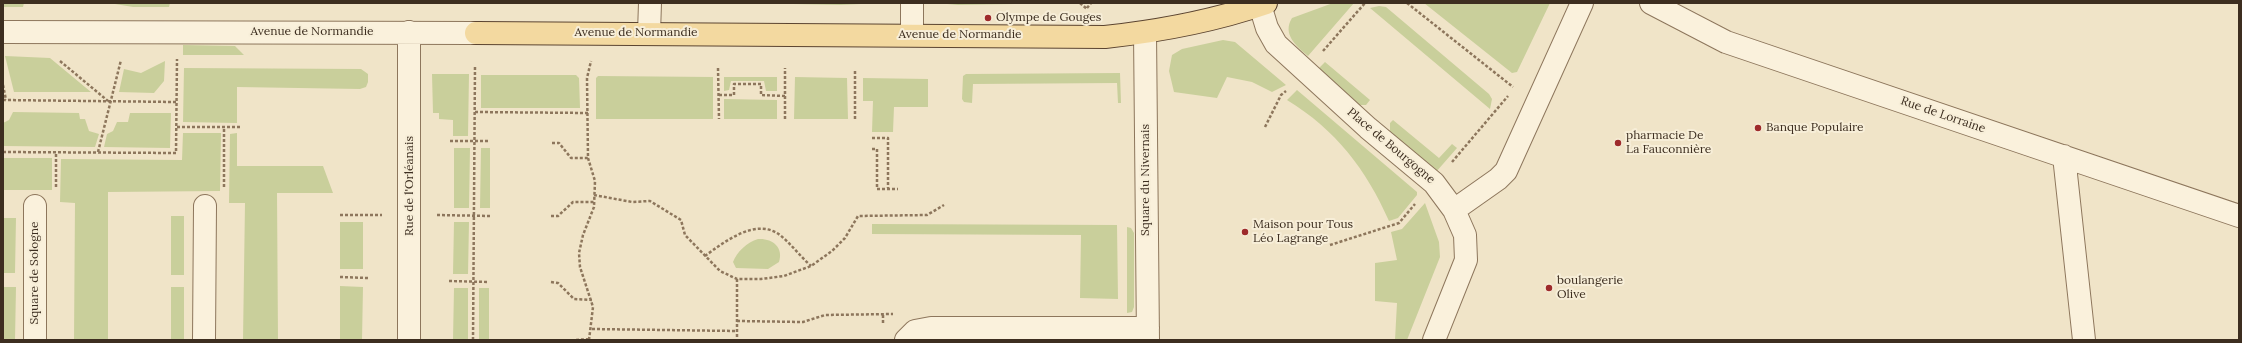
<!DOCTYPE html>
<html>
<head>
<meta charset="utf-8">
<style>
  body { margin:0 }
  #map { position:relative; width:2242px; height:343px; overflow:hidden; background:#f0e4c8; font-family:Lora,serif }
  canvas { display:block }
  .frame { position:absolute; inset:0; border:4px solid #3d2e20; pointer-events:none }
</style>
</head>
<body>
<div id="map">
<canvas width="2242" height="343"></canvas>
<div class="frame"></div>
</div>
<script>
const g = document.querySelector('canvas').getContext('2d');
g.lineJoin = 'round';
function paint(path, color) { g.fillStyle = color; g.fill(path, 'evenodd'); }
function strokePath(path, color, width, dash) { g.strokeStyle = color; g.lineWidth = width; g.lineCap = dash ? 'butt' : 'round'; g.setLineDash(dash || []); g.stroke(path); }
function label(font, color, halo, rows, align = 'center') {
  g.font = font + ' Lora,serif'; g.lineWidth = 4; g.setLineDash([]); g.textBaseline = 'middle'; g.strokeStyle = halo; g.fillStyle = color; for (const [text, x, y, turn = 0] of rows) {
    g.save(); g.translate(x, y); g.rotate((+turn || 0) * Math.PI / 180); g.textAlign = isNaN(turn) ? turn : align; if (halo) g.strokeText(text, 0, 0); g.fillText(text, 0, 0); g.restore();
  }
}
const green = new Path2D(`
  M 3,3 L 24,3 L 23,7 L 3,7 Z
  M 109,3 L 170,3 L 169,7 L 133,7 Z
  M 746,3 L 882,3 L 840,5 Z
  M 936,3 L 1072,3 L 958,5 Z
  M 1333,3 L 1354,3 L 1308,56 C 1296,46 1282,34 1292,18 Z
  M 1424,3 L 1550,3 L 1517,72 L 1512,73 Z
  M 1379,6 L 1386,7 L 1489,94 L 1492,99 L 1490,109 L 1370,8 Z
  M 1223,40 L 1235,42 L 1286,85 L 1272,92 L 1252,82 L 1227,77 L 1217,98 L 1174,92 L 1169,71 L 1172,55 L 1182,49 Z
  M 183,45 L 235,46 L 244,55 L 183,55 Z
  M 5,56 L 50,58 L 91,92 L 14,92 Z
  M 165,61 L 164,81 L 154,93 L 119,92 L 124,69 L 141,73 Z
  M 1325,62 L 1370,100 L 1366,105 L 1357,105 L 1316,71 Z
  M 184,68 L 361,69 L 368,74 L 368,82 L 366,87 L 360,89 L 237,87 L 237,123 L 183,122 Z
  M 1120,73 L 1121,103 L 1118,103 L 1117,83 L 973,84 L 972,103 L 964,102 L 962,99 L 963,76 L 966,74 Z
  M 432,74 L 469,74 L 468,136 L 453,136 L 453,120 L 439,119 L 439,113 L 433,113 Z
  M 481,75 L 576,75 L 579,78 L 580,108 L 481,108 Z
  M 598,76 L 713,77 L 713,119 L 596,119 L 596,78 Z
  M 724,77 L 777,77 L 777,91 L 766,91 L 764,81 L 731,81 L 729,90 L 724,91 Z
  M 795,77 L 847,78 L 848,119 L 794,119 Z
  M 863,78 L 928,79 L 928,107 L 894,107 L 893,132 L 872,132 L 873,101 L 863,101 Z
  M 1297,90 L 1417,192 L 1417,195 L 1398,218 L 1389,221 C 1366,169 1336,130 1287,100 Z
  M 724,99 L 777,100 L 777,119 L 724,119 Z
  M 13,112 L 79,113 L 80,119 L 85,119 L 89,131 L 99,134 L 95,147 L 3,146 L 3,123 L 9,120 Z
  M 130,113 L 171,113 L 170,148 L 104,147 L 107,134 L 113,131 L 117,122 L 128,122 Z
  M 1393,120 L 1439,158 L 1452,144 L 1457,148 L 1436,172 L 1390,134 L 1390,123 Z
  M 183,133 L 221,133 L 220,191 L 108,192 L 108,340 L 74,340 L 75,203 L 60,202 L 61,159 L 182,160 Z
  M 237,133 L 237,166 L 323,166 L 333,193 L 277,193 L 278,340 L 243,340 L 245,203 L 229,203 L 230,134 Z
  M 454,148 L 470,148 L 469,208 L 454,208 Z
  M 481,148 L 490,148 L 490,208 L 480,208 Z
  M 3,158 L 52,158 L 52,190 L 3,190 Z
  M 1425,203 L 1439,242 L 1440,257 L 1407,340 L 1395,340 L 1397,303 L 1375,301 L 1375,263 L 1397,260 L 1391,232 L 1402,229 Z
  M 171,216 L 184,216 L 184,275 L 171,275 Z
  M 3,218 L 16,218 L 15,273 L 3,273 Z
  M 340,222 L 363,222 L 363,269 L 340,269 Z
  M 454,222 L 469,222 L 468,274 L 453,274 Z
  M 872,224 L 1117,225 L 1118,299 L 1080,298 L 1081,235 L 872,234 Z
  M 1127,227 L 1131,228 L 1134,233 L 1134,307 L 1132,312 L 1127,313 Z
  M 758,239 C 772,238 784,247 779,262 L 768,269 L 736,268 L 733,262 C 737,252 747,242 758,239 Z
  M 340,286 L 363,287 L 362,340 L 340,340 Z
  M 3,287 L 16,287 L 15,340 L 3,340 Z
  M 171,287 L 184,287 L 184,340 L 171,340 Z
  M 454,288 L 468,288 L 468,340 L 453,340 Z
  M 479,288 L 489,288 L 489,340 L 479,340 Z`);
const path = new Path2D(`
  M 1080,3 L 1087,9
  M 1407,3 L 1513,87
  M 1087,8 L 1091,3
  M 1323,51 L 1365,3
  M 60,61 L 108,101
  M 718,68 L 719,119
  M 3,85 L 6,100
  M 719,95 L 734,95 L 734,84 L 761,84 L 761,95 L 785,96
  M 3,100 L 176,102
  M 475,112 L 588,113
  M 785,119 L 785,68
  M 855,119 L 855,69
  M 177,127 L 241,127
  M 1265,127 L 1281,95 L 1286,91
  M 872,138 L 888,138 L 888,188
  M 450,141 L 490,141
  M 552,143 L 559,143 L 571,158 L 588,158
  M 872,149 L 877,149 L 877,189 L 898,189
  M 3,152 L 176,153 L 177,59
  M 98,152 L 121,60
  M 1452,162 L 1508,96
  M 56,187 L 56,152
  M 224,187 L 224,127
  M 594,195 L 632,202 L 650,201 L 681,220 L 685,235 L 720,271 L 737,279 L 761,279 L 784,276 L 811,266 L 832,251 L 845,238 L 858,216 L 927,215 L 944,205
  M 340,215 L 382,215
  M 437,215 L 490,216
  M 551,216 L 558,216 L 573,202 L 594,202
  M 1330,245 L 1399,223 L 1415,204
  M 705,256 C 724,242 756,217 780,235 C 791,244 800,256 811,266
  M 340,277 L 368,278
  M 737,279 L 737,340
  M 449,281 L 489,282
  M 551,282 L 558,283 L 574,299 L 592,300
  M 883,315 L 883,324
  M 737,321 L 803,322 L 825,315 L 893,314
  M 592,329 L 737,331
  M 473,340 L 475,66
  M 576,340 L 589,339
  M 589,340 L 593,307 L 580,267 L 579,253 L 583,235 L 594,207 L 595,181 L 588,158 L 587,78 L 591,61`);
const minor = new Path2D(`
  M 912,3 L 912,35
  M 1651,3 L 1726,42 L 2239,216
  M 1260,5 L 1267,28 L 1276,44 L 1368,128 L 1434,183 L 1454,210 L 1465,235 L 1466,260 L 1434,340
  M 3,32 L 476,33
  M 649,33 L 650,3
  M 1145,33 L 1148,340
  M 2064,156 L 2084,340
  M 1454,210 L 1498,179 L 1506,171 L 1582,3
  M 35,340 L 35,206
  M 204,340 L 205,206
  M 409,340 L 409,32
  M 906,340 L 915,331 L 931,328 L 1148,328`);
const major = new Path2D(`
  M 476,33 L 1105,37 C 1160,31 1214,21 1266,3`);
const markers = [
  [988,18,4,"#9e2a2b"],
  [1758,128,4,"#9e2a2b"],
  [1618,143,4,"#9e2a2b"],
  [1245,232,4,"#9e2a2b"],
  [1549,288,4,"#9e2a2b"]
];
const poiNames = [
  ["Olympe de Gouges",996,18],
  ["Banque Populaire",1766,128],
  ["pharmacie De",1626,136],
  ["La Fauconnière",1626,150],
  ["Maison pour Tous",1253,225],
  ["Léo Lagrange",1253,239],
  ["boulangerie",1557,281],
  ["Olive",1557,295]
];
const streetNames = [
  ["Avenue de Normandie",312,32],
  ["Avenue de Normandie",636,33],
  ["Avenue de Normandie",960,35],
  ["Rue de Lorraine",1943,115,19],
  ["Place de Bourgogne",1391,146,40],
  ["Square du Nivernais",1146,180,-90],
  ["Rue de l'Orléanais",410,186,-90],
  ["Square de Sologne",35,273,-90]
];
paint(green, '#c9cf9b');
strokePath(minor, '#8d765c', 24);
strokePath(major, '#5b4430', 24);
strokePath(path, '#8d765c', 2.5, [3, 2]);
strokePath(minor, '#faf1dc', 22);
strokePath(major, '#f3d9a0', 22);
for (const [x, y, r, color] of markers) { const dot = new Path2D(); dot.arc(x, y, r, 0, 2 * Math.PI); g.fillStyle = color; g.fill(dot); strokePath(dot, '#f7eed8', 1.5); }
label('12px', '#3d2e20', '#f7eed8', poiNames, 'left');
label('12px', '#3d2e20', '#f7eed8', streetNames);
</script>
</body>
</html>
